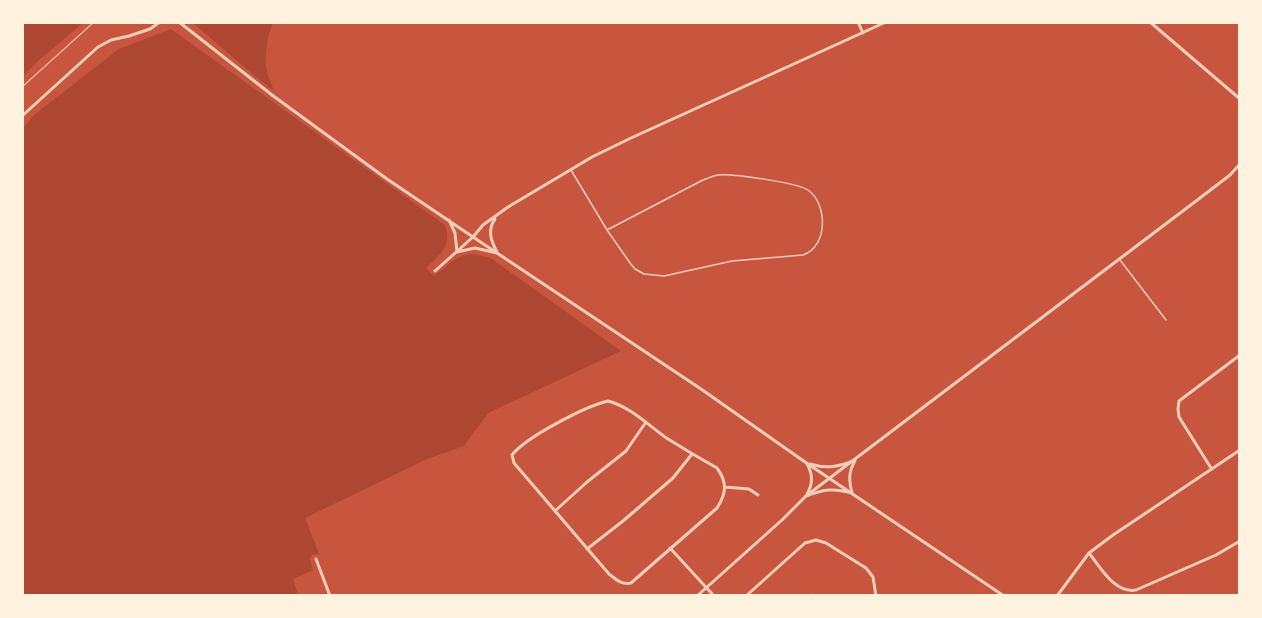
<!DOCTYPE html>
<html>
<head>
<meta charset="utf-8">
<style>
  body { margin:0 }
  #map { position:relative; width:1262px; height:618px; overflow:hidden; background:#c8553d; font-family:"DM Sans",sans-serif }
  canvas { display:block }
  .frame { position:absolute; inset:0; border:24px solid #fff3e0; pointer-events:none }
</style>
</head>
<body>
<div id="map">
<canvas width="1262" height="618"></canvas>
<div class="frame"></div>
</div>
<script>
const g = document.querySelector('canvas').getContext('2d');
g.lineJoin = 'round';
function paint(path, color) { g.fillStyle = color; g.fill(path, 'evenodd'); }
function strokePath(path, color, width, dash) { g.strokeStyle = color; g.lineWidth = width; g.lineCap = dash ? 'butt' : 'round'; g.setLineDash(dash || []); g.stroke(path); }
const green = new Path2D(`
  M 23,22 L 83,22 L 83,23 L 38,61 L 23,76 Z
  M 193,23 L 273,23 C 267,35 265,53 266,67 C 267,75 271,83 274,91 L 256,77 Z
  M 171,29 L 445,225 C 453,245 440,255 426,268 L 434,276 C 457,259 461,248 492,259 L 621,351 L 488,413 L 464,446 L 427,459 L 305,518 L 319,554 L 312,555 L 310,559 L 313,570 L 293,579 L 298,595 L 23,595 L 23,128 L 34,115 L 119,49 Z`);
const service = new Path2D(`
  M 571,170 L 607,230 L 630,263 L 635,269 L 644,274 L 664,276 L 732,261 L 803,255 C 828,247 828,204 808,190 C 798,183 731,173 718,175 C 712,176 706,179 701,181 L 607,230
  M 1120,260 L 1166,320`);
const minor = new Path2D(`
  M 179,22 L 272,95 L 387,179 L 473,237 L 435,271
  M 858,22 L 863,33
  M 22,116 L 98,47 L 111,40 L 129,36 L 150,29 L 160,22
  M 449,220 L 455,233 L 457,252 L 475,248 L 497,253
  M 608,401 C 631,407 649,426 668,439 C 684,449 701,459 717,468 C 728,483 726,494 717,508 L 631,583 C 621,585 616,579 609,574 L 514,463 L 512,455 C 526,437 586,406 608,401 Z
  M 1211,468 L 1179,417 L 1178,409 L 1179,401 L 1240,355
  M 725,487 L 749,489 L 758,495
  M 555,511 L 587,482 L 626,451 L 646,422
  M 670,548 L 714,596
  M 587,549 L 623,521 L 673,478 L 692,454
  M 1089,553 C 1101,568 1115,594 1136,590 L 1216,555 L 1240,541
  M 316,559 L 330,596
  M 697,596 L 782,520 L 806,496 L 1200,198 L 1230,175 L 1240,164
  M 746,596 L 805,543 L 816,540 L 826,543 L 866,568 L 873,577 L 876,596
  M 812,596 L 813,595
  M 1057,596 L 1089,553 L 1113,535 L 1240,450`);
const tertiary = new Path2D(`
  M 886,22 L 631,138 L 592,157 L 508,207 L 483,225 L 473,237 L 701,389 L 805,462 L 1004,596
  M 1150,22 L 1240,99
  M 495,219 C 487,230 491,241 497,252
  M 807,464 C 813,474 813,484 807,494
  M 810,464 C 826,469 838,467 853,461
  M 806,496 C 825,489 833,488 852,493 C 849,481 848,472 855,461`);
const rail = new Path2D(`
  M 22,87 L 94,22`);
paint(green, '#ae4732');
strokePath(service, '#f1ccb7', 1.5);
strokePath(minor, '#f1ccb7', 3);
strokePath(tertiary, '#f1ccb7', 3);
strokePath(rail, '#e9b49f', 1.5);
</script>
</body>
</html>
